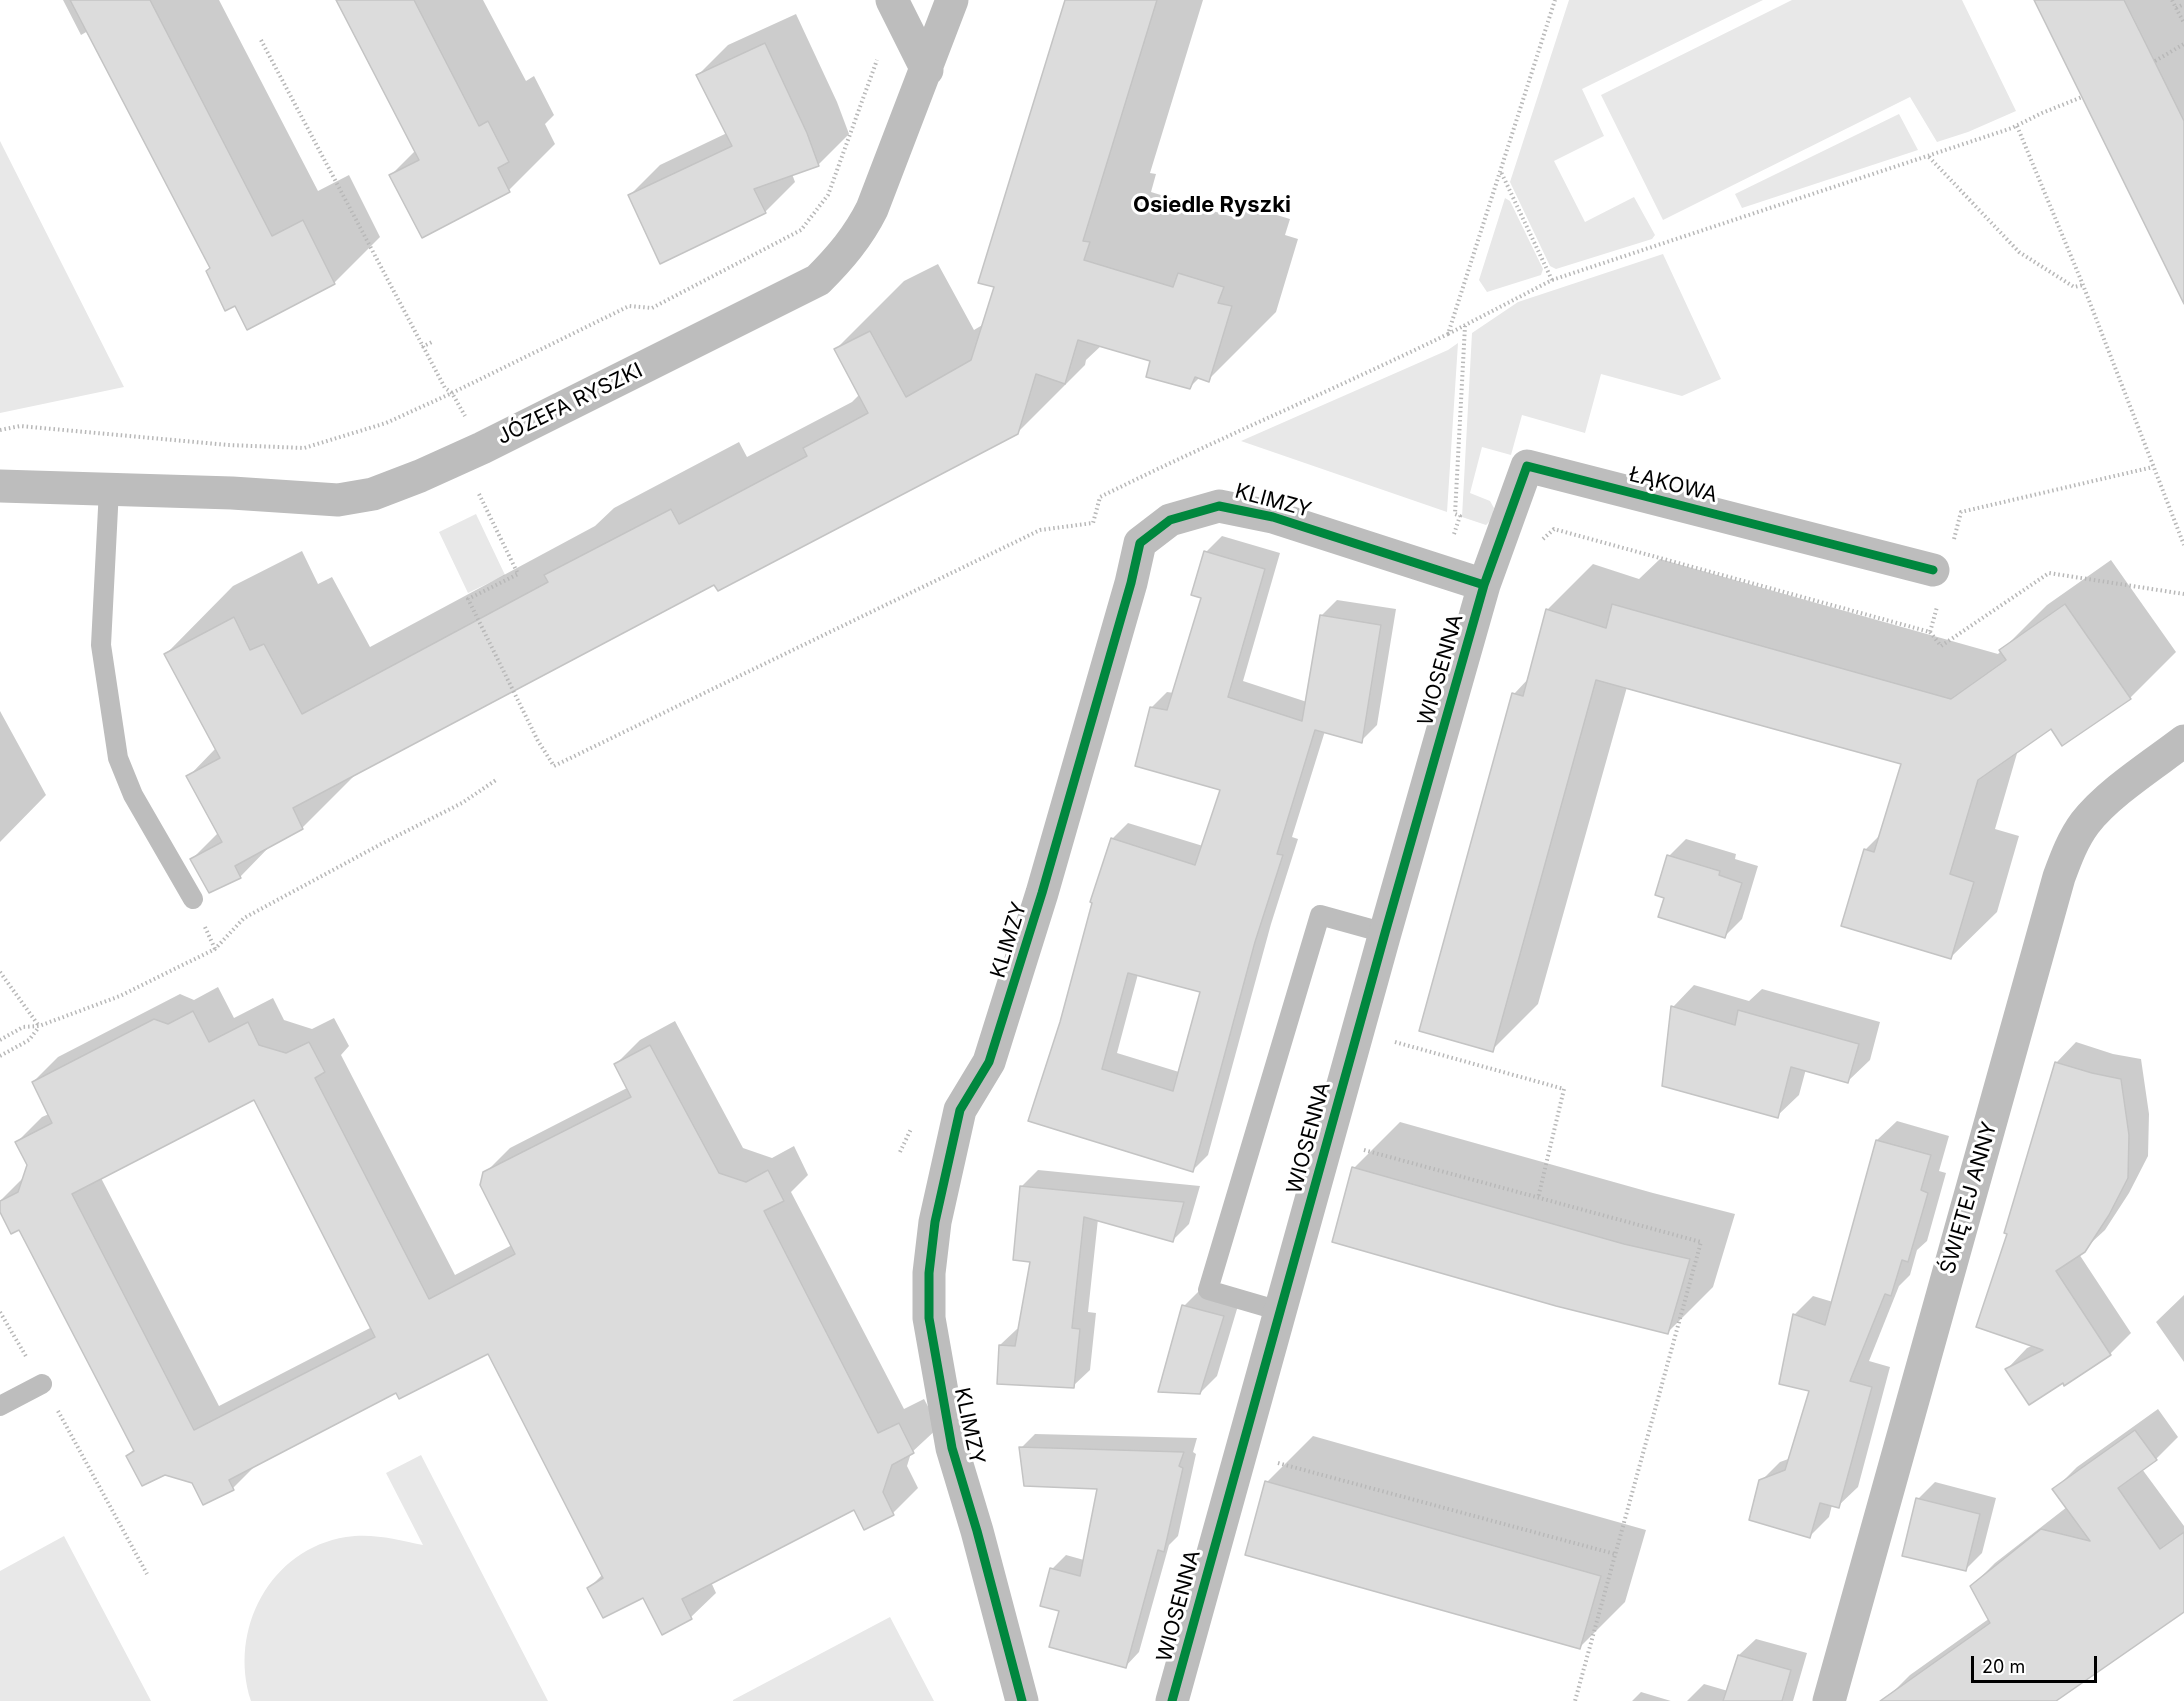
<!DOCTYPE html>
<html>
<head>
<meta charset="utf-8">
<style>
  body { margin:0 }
  #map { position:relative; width:2184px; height:1701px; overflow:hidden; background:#fff; font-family:Inter,sans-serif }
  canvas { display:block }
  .scale { position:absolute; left:1971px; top:1656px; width:126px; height:27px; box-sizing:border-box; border:3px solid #000; border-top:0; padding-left:8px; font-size:18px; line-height:21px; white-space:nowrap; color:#000; -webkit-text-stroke:4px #fff; paint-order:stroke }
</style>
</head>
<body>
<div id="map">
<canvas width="2184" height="1701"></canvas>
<div class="scale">20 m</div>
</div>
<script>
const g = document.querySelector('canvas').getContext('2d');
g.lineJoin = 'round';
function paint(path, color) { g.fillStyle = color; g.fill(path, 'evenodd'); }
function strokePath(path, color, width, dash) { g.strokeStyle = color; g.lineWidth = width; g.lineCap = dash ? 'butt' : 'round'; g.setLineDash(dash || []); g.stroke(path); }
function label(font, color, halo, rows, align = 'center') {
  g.font = font + ' Inter,sans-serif'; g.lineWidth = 6; g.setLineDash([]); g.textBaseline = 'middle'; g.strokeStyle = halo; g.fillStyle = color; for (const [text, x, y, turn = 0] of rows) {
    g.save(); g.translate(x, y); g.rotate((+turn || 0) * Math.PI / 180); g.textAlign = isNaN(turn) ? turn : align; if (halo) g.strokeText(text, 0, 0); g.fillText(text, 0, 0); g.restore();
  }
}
const green = new Path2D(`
  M 1569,0 L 1763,0 L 1582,89 L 1604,136 L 1554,161 L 1585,222 L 1634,197 L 1655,235 L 1652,239 L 1556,269 L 1550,266 L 1510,182 Z
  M 1792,0 L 1962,0 L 2016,111 L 1968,132 L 1937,142 L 1910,97 L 1663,220 L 1601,95 Z
  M 1899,114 L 1918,150 L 1742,208 L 1735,194 Z
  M 0,141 L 124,387 L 0,413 Z
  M 1505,198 L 1510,201 L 1543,269 L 1541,275 L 1487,292 L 1479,280 Z
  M 1663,254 L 1721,379 L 1682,396 L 1601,374 L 1585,433 L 1522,415 L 1511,455 L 1482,447 L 1470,493 L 1490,501 L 1494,508 L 1492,519 L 1486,525 L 1462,517 L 1472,333 L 1518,302 Z
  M 1458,343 L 1447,512 L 1241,441 L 1448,350 Z
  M 476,514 L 505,575 L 468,593 L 439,532 Z
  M 421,1455 L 548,1701 L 251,1701 C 228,1630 270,1549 346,1537 C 375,1533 396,1540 423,1545 L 386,1473 Z
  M 64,1536 L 151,1701 L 0,1701 L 0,1571 Z
  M 890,1617 L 934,1701 L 733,1701 L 733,1700 Z`);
const shadow = new Path2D(`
  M 63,0 L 219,0 L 318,191 L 349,175 L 380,237 L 334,283 L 236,304 L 211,268 L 88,31 L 81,35 Z
  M 338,0 L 483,0 L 526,81 L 534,76 L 554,115 L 545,124 L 555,144 L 509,190 L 391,175 L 416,150 Z
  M 1066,0 L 1203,0 L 1150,173 L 1156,174 L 1151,192 L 1236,218 L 1247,206 L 1290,219 L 1285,235 L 1298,239 L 1276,312 L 1208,380 L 1200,377 L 1190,387 L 1152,360 L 1102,345 L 1086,360 L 1085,365 L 1017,433 L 715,583 L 358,772 L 302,828 L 273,843 L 240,877 L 192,859 L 218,833 L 188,777 L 216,748 L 166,654 L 233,586 L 302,551 L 318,584 L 332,577 L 370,647 L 595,526 L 614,508 L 739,442 L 747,457 L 852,402 L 860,394 L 836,349 L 904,281 L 938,264 L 974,330 L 984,324 L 995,286 Z
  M 2035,0 L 2184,0 L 2184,303 Z
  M 796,14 L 837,102 L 849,134 L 818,165 L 792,174 L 795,182 L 765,212 L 630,195 L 660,165 L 727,133 L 698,75 L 728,45 Z
  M 1222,536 L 1280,553 L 1243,681 L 1307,702 L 1321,616 L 1337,600 L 1396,609 L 1377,725 L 1361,741 L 1325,731 L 1292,837 L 1298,839 L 1271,924 L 1208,1155 L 1192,1171 L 1030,1120 L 1062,1022 L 1112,839 L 1128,823 L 1203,846 L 1222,789 L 1151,708 L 1167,692 L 1174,693 L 1203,597 L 1206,552 ZM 1138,974 L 1202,991 L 1179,1072 L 1117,1053 Z
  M 1660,559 L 1998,654 L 2047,605 L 2111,560 L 2176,652 L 2130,698 L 2051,726 L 2018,750 L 1995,829 L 2019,836 L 1997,912 L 1951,957 L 1865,850 L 1880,835 L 1902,762 L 1627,687 L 1538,1004 L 1492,1050 L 1514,694 L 1529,678 L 1547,610 L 1593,564 L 1639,579 Z
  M 0,711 L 46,795 L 0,842 Z
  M 1686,839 L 1736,854 L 1735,859 L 1758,866 L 1742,919 L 1725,936 L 1666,898 L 1669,856 Z
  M 1694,985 L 1749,1001 L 1762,989 L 1880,1022 L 1870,1060 L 1848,1081 L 1806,1069 L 1799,1095 L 1777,1116 L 1673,1007 Z
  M 218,987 L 234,1018 L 273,998 L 284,1020 L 312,1029 L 334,1018 L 349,1046 L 341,1055 L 455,1275 L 512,1245 L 485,1173 L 510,1148 L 627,1088 L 615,1065 L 640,1040 L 675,1021 L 743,1148 L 772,1158 L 794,1146 L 808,1175 L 791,1192 L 904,1409 L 924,1399 L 939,1427 L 911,1453 L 907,1466 L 918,1488 L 893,1513 L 865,1528 L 854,1508 L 711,1582 L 716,1593 L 691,1617 L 663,1633 L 644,1595 L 589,1588 L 603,1574 L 488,1352 L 397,1391 L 258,1463 L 233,1488 L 193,1482 L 128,1456 L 134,1449 L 19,1228 L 0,1208 L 0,1201 L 24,1177 L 29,1165 L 17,1142 L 42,1117 L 49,1114 L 33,1082 L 58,1057 L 180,994 L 194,1000 ZM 254,1098 L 372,1327 L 219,1406 L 101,1178 Z
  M 2076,1042 L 2113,1054 L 2141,1059 L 2149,1114 L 2148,1156 L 2129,1193 L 2105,1230 L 2079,1254 L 2131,1333 L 2110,1354 L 2065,1384 L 2063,1381 L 2007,1369 L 2027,1348 L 2034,1345 L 2009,1233 L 2056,1063 Z
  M 1897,1121 L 1949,1136 L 1939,1171 L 1946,1173 L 1927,1241 L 1917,1250 L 1910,1275 L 1899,1286 L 1869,1361 L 1890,1367 L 1858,1487 L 1838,1506 L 1832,1505 L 1829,1517 L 1810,1536 L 1761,1481 L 1780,1462 L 1791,1458 L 1810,1390 L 1794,1315 L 1813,1296 L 1833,1302 L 1877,1140 Z
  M 1400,1122 L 1653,1193 L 1735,1214 L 1713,1287 L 1667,1333 L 1354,1168 Z
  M 1038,1170 L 1200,1186 L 1189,1224 L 1173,1240 L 1098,1219 L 1088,1312 L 1096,1313 L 1090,1370 L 1073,1386 L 1000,1345 L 1017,1329 L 1019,1329 L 1032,1260 L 1022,1186 Z
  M 1201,1289 L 1240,1299 L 1217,1376 L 1200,1393 L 1184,1306 Z
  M 2184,1295 L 2184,1362 L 2156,1322 Z
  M 2158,1409 L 2178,1437 L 2156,1459 L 2142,1469 L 2184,1526 L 2184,1611 L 2054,1701 L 1890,1701 L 1888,1697 L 1910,1675 L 1990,1618 L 1972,1586 L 1995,1563 L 2067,1507 L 2054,1490 L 2077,1467 Z
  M 1035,1434 L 1197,1438 L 1193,1452 L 1196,1454 L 1178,1536 L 1169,1545 L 1139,1652 L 1125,1667 L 1061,1610 L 1052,1569 L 1066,1555 L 1084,1560 L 1099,1488 L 1021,1448 Z
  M 1313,1436 L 1646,1530 L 1625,1602 L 1579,1648 L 1267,1482 Z
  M 1935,1482 L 1996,1498 L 1982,1553 L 1965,1570 L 1918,1499 Z
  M 1756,1639 L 1807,1653 L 1793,1701 L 1687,1701 L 1704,1684 L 1728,1691 L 1739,1655 Z
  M 1641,1692 L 1671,1701 L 1632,1701 Z`);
const building = new Path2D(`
  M 70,0 L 150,0 L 272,236 L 303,220 L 335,284 L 247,330 L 235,306 L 225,311 L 206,271 L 210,268 Z
  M 336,0 L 414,0 L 479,126 L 488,121 L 509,162 L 498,168 L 510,192 L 422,238 L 389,175 L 419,160 Z
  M 1065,0 L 1157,0 L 1083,241 L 1090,242 L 1084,260 L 1173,287 L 1178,273 L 1224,287 L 1218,303 L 1232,306 L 1209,382 L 1195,377 L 1190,389 L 1146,377 L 1150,361 L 1078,340 L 1065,384 L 1036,374 L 1018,434 L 718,591 L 714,585 L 293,808 L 303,829 L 235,866 L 241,878 L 209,893 L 190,859 L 222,842 L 186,776 L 220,758 L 164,654 L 234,617 L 250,650 L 264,644 L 302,714 L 548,582 L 544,575 L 671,509 L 679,524 L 807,456 L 803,448 L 868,413 L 834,349 L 870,331 L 906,397 L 971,360 L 994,287 L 978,283 Z
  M 2034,0 L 2124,0 L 2139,30 L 2184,121 L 2184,304 Z
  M 765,43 L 807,133 L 819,166 L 754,189 L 766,213 L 660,264 L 628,195 L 732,146 L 696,75 Z
  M 1204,551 L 1265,569 L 1228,697 L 1302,721 L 1320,615 L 1381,625 L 1362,743 L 1315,730 L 1277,854 L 1283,855 L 1255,942 L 1193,1172 L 1028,1121 L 1060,1022 L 1092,903 L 1090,902 L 1111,838 L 1195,865 L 1220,790 L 1135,766 L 1150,707 L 1167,710 L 1201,598 L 1191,595 ZM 1128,973 L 1200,992 L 1173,1091 L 1102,1069 Z
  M 1612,604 L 1951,699 L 2006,660 L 1999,650 L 2065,604 L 2131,699 L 2062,746 L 2051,729 L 1978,780 L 1950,874 L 1974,882 L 1951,959 L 1841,926 L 1864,849 L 1874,852 L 1901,764 L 1596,680 L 1493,1052 L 1419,1031 L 1512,693 L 1523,696 L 1546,609 L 1606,628 Z
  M 1667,855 L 1720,871 L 1719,875 L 1742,883 L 1725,938 L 1658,917 L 1664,898 L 1655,895 Z
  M 1671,1006 L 1735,1025 L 1738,1010 L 1859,1044 L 1848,1083 L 1791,1067 L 1778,1118 L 1662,1086 Z
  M 193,1011 L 209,1042 L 248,1022 L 259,1045 L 286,1053 L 309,1042 L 325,1072 L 315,1078 L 429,1299 L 515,1254 L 480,1185 L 483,1172 L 631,1097 L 614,1064 L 650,1045 L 719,1173 L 746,1182 L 768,1170 L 784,1201 L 764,1211 L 878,1433 L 899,1423 L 914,1453 L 892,1465 L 883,1492 L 894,1515 L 864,1530 L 854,1510 L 682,1599 L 692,1619 L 662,1635 L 643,1598 L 603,1618 L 587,1588 L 603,1578 L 488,1354 L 399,1399 L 396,1393 L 229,1480 L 234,1490 L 203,1505 L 192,1483 L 165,1475 L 142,1486 L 126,1456 L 134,1451 L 19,1230 L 11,1234 L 0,1212 L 0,1201 L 18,1192 L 27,1165 L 15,1142 L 52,1123 L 32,1082 L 154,1019 L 168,1024 ZM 254,1100 L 375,1337 L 194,1430 L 72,1194 Z
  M 2055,1062 L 2092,1073 L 2121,1079 L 2129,1135 L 2128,1178 L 2109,1215 L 2085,1252 L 2056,1271 L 2111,1355 L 2064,1386 L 2063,1383 L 2029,1405 L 2005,1369 L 2043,1350 L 1976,1327 L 2007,1234 L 2004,1233 Z
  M 1876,1140 L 1931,1155 L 1921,1190 L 1928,1193 L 1908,1262 L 1902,1260 L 1891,1296 L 1885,1294 L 1850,1381 L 1872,1387 L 1839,1508 L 1820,1503 L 1810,1538 L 1749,1520 L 1759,1480 L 1785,1470 L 1809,1391 L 1779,1384 L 1793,1314 L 1825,1325 Z
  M 1352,1167 L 1624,1244 L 1690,1259 L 1668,1334 L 1556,1306 L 1332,1242 Z
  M 1020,1186 L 1184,1202 L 1173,1242 L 1084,1217 L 1072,1328 L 1080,1329 L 1074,1388 L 997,1384 L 999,1345 L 1015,1346 L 1030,1262 L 1013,1260 Z
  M 1182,1305 L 1224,1316 L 1200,1394 L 1158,1392 Z
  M 2135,1430 L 2157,1460 L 2118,1488 L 2160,1549 L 2184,1532 L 2184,1612 L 2056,1701 L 1880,1701 L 1990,1623 L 1970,1586 L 2041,1529 L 2090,1541 L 2052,1489 Z
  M 1019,1447 L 1184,1452 L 1179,1466 L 1183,1468 L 1164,1552 L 1158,1550 L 1126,1668 L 1049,1647 L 1059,1611 L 1040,1606 L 1050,1568 L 1080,1576 L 1097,1489 L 1024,1486 Z
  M 1265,1481 L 1601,1576 L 1580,1649 L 1245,1555 Z
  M 1916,1498 L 1980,1514 L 1966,1571 L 1902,1556 Z
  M 1738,1655 L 1791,1670 L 1782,1701 L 1723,1701 Z`);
const path = new Path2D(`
  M 2172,0 L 2176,8 L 2184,4
  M 2176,8 L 2184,23
  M 261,40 L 445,388 L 452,393 L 465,416
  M 2155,61 L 2184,44
  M 2017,126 L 2083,285 L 2184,545
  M 1929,157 L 2019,252 L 2074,287 L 2083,285
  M 1552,280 L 2012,128 L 2042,113 L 2082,97
  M 1448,334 L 1552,280 L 1501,172
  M 422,347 L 434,341
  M 0,430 L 20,426 L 228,445 L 304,448 L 386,423 L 452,393 L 629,306 L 652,308 L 801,230 L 828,195 L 877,60
  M 479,494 L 518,574 L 468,599 L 538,741 L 554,766 L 1040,530 L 1093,523 L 1100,497 C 1215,440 1333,390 1448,334 L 1555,0
  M 1454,534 L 1460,516 L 1455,514 L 1465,326
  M 1543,539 L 1554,529 L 1930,632 L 1937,607
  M 1954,539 L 1961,512 L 2153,467
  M 1930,632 L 1941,646 L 2049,573 L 2184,594
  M 205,927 L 215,949
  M 0,972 L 39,1026
  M 0,1040 L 23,1027 L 39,1026 L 120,996 L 215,949 L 244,918 L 383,843 L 462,803 L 496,780
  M 1395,1042 L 1564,1089 L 1538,1198
  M 0,1056 L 29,1040 L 39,1027
  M 1364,1150 L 1701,1242 L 1575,1701
  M 900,1152 L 911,1129
  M 0,1312 L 27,1358
  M 58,1411 L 147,1574
  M 1278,1463 L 1615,1554`);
const service = new Path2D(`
  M 109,489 L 101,645 L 118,758 L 133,795 L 193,899
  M 1280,1311 L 1208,1290 L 1320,915 L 1385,933
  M 0,1406 L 42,1384`);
const minor = new Path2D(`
  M 892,0 L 927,70
  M 0,486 L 232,493 L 338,500 L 373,494 L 420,476 L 482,448 L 818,280 C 840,258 858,237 872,209 L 952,0
  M 1022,1701 L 977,1531 L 952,1448 L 929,1318 L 929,1273 L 935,1222 L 960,1110 L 989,1062 L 1042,893 L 1131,583 L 1140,543 L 1170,520 L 1219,506 L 1273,517 L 1484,585
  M 1172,1701 L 1385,933 L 1484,585 L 1527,466 L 1933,570
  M 1829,1701 L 2059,877 C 2066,858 2073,839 2085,823 C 2108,793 2154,764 2184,741`);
const cycleway = new Path2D(`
  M 1022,1701 L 977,1531 L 952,1448 L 929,1318 L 929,1273 L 935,1222 L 960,1110 L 989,1062 L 1042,893 L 1131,583 L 1140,543 L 1170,520 L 1219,506 L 1273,517 L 1484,585
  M 1172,1701 L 1385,933 L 1484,585 L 1527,466 L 1933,570`);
const streetNames = [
  ["JÓZEFA RYSZKI",570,404,-26],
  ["ŁĄKOWA",1673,485,14],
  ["KLIMZY",1273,501,15],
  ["WIOSENNA",1441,670,-74],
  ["KLIMZY",1009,940,-73],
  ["WIOSENNA",1309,1138,-75],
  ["ŚWIĘTEJ ANNY",1969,1198,-74],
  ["KLIMZY",969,1426,78],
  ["WIOSENNA",1179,1606,-75]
];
const neighbourhoodNames = [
  ["Osiedle Ryszki",1212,205]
];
paint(green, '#e8e8e8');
paint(shadow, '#0003');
paint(building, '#dcdcdc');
strokePath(building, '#c4c4c4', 1.5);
strokePath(path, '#b8b8b8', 4, [1.5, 3]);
strokePath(service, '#bdbdbd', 20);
strokePath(minor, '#bdbdbd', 33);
strokePath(cycleway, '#00873e', 9);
label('21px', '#000', '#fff', streetNames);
label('bold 22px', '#000', '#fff', neighbourhoodNames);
</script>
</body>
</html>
